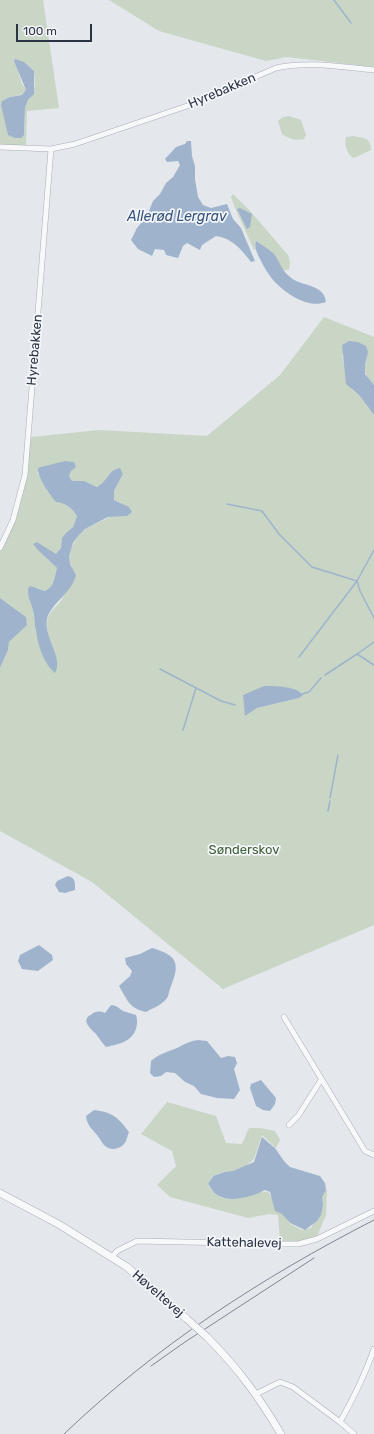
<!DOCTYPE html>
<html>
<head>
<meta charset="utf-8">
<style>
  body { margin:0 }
  #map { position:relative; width:374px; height:1434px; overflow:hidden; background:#e4e7ec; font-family:Rubik,sans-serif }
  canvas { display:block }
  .scale { position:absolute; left:16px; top:24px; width:76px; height:18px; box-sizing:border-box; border:2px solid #2b3445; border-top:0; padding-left:5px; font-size:12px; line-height:14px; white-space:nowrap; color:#2b3445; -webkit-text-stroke:3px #f4f6f9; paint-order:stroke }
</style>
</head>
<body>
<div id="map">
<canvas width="374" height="1434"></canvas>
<div class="scale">100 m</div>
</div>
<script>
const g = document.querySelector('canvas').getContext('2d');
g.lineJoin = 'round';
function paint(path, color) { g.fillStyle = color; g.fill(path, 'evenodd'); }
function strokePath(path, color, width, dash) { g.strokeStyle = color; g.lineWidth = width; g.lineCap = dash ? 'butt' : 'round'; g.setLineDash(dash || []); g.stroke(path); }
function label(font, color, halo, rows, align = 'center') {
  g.font = font + ' Rubik,sans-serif'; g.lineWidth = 3.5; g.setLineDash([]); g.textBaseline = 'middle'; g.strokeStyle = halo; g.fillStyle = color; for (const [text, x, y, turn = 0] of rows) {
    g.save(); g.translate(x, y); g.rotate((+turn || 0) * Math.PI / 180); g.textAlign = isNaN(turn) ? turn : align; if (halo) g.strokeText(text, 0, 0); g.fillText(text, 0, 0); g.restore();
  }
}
const green = new Path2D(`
  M 0,0 L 43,0 L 59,108 L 27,111 L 26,145 L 0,145 ZM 24,62 L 34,71 L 35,85 L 31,98 L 28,100 L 25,108 L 24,135 L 8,135 L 2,101 L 10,97 L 24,94 L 26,90 L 22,84 L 17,67 Z
  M 109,0 L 374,0 L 374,67 L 287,57 L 266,61 L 159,31 Z
  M 289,116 L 301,120 L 306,135 L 304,139 C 296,141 289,139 282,134 L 278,121 L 283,117 Z
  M 353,136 C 363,138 371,137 371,150 L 354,158 C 347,155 344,144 346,137 Z
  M 233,194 L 251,212 L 288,255 L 290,262 L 289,270 L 283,270 L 273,254 L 257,241 L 255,244 L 256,249 L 254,250 L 235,208 L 231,197 Z
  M 324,317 L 374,337 L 374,385 C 362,374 364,367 368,352 L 342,355 L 344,364 L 352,390 L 359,395 L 374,415 L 374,925 L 223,989 L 92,882 L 0,831 L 0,668 L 8,650 L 9,642 L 26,617 L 0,598 L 0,550 L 14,521 L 31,437 L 99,430 L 207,436 L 280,375 ZM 65,461 L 71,471 L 69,476 L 72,481 L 84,481 L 97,487 L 104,483 L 109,474 L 123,474 L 114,491 L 114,500 L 122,503 L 112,516 L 85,529 L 79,535 L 70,550 L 69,556 L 70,564 L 72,566 C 69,575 67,590 62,599 C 59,605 50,610 48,618 C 43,631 55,644 55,657 L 42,652 L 36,632 L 33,608 L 38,588 L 45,591 C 55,586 54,578 57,568 L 33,544 L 37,542 L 56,555 L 61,548 L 62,538 L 66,533 L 73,527 L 77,516 L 72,509 L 49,493 L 37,472 ZM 285,687 L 301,692 L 299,698 L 257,708 L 245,715 L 245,708 Z
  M 167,1102 L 216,1116 L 226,1143 L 242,1144 L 249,1128 L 260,1128 L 275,1131 L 280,1140 L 276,1148 L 262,1135 L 254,1159 L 246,1166 L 234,1171 L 223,1172 L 212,1176 L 208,1185 C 226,1213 245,1190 268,1192 L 290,1224 L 302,1230 L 311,1228 L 322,1205 L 321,1191 L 327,1190 L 326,1215 L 315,1241 L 280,1242 L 278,1215 L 269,1214 L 248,1218 L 170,1197 L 157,1185 L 176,1166 L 172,1151 L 141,1134 Z`);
const water = new Path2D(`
  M 15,59 L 24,62 L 34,71 L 34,94 L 28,100 L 25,108 L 24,135 L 21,138 L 15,138 L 8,135 L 1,105 L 2,101 L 10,97 L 22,95 L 26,90 L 14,61 Z
  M 187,141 L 191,141 L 192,156 L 195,166 L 195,179 L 198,197 L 203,205 L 211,208 L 227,204 L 233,219 L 241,228 L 255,261 L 251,262 C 242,250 232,238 216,236 L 202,245 L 200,250 L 187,243 L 183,246 L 178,258 L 166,255 L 164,250 L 155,249 L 152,256 L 138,249 L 131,240 L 137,228 L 147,216 L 153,201 L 160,194 L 166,183 L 173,177 L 180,165 L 178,161 L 167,162 L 165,159 L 176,147 L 185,144 Z
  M 240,208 L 252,214 L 250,227 L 247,229 L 237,209 Z
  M 256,241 C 262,245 269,249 274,254 C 280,262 282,271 290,277 C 301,287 324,283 326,302 C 308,309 286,294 273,280 C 268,274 264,267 260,259 C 257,253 254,247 256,241 Z
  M 349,341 L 358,342 L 366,346 L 368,352 L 365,365 L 365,374 L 374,385 L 374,415 L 359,395 L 346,384 L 342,345 Z
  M 65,461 L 74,462 L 76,467 L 71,471 L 69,476 L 72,481 L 84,481 L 97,487 C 108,481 108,470 120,468 L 123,474 L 114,491 L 114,500 L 129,507 L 132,512 L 127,516 L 108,517 L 85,529 L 79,535 L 73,543 L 69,556 L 70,564 L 76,575 C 72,593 51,603 47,619 C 43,635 64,659 55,673 C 44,664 38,646 36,631 C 34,624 35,617 33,610 C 31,601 28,600 28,589 L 30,586 L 45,591 C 55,586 54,578 57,568 L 38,550 L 33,544 L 37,542 L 56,554 L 61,548 L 62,538 L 66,533 L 73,527 L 77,516 C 72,508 66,503 56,502 C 50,495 37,477 38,468 L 41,467 Z
  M 0,598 L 26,617 L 27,625 L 9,642 L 8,650 L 0,668 Z
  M 264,686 C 275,686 297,686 303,695 L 299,698 L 257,708 L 245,716 L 243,695 Z
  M 68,876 C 76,878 75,883 75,890 L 65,893 L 59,892 L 55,885 L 57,881 Z
  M 39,945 L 52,955 L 53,960 L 38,971 L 22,969 L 18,961 L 20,955 Z
  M 152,948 C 176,955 181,962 171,986 C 169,990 169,995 167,998 C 162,1005 153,1008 146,1012 C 129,1008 128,1001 119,986 L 130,976 L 132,971 L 126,964 L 125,958 L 140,954 Z
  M 111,1005 L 116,1006 L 123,1011 L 136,1015 C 137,1018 137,1020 137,1024 C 135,1041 120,1044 106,1047 C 102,1043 99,1038 96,1034 C 90,1028 80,1020 92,1014 C 96,1011 100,1011 105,1013 Z
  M 198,1040 L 207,1041 L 221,1058 L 228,1056 L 235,1057 L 237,1063 L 234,1069 L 240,1090 L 234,1099 L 217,1098 L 201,1094 L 194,1086 L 185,1082 L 175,1073 L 166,1072 L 161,1076 L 154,1077 L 150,1073 L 151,1061 C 159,1054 167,1052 177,1048 C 184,1044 190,1041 198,1040 Z
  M 261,1080 L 276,1098 L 275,1104 L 270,1111 L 263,1110 L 256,1106 L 250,1088 L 251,1084 Z
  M 94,1110 C 112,1112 118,1117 129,1132 C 128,1134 127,1138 126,1141 C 122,1149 111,1152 104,1145 C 101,1142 100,1138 97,1135 C 91,1128 87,1125 86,1116 Z
  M 262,1137 L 275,1148 L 284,1161 L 290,1167 L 320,1176 L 325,1183 L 326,1190 L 322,1197 L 323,1205 L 321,1215 L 317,1221 L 305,1230 L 290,1223 L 282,1214 L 275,1211 L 270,1192 L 265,1190 C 254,1196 231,1203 219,1196 C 214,1194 211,1188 208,1184 L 213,1176 L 224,1172 L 233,1171 L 254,1162 Z`);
const stream = new Path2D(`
  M 334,0 L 351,23
  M 227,504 L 262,511 L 279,534 L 312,567 L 357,581 L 360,591 L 374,618
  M 357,654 L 374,665
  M 299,657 L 357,581 L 374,550
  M 160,669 L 221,701 L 235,705
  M 325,675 L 357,654 L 374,642
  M 302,694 L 309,692 L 321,678
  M 183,730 L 196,688
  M 330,798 L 338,755
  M 328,811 L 330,801`);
const minor = new Path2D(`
  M 0,147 L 51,149 L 75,144 L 190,105 L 276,68 C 308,61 341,67 374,70
  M 0,548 L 13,520 L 25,475 L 51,149
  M 284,1017 L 365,1151 L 374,1155
  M 289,1125 L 298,1116 L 321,1080
  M 112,1257 L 117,1251 L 137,1241 L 281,1244 L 298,1244 L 317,1239 L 374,1211
  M 256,1394 L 280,1382 L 293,1387 L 340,1422 L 354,1434
  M 340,1422 C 353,1399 365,1375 374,1349`);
const tertiary = new Path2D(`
  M 0,1193 L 60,1225 L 127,1267 L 187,1319
  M 207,1337 C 238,1368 259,1397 281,1434`);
const tram = new Path2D(`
  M 151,1366 L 185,1342 L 314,1258
  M 64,1434 C 156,1346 261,1278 374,1220`);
const tertiaryBridge = new Path2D(`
  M 187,1319 L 207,1337`);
const streetNames = [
  ["Hyrebakken",222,91,-23],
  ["Hyrebakken",35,350,-85],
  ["Kattehalevej",244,1243,1],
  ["Høveltevej",158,1294,41]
];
const parkNames = [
  ["Sønderskov",244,850]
];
const waterNames = [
  ["Allerød Lergrav",177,217]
];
paint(green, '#c9d6c5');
paint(water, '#9fb4cc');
strokePath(stream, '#9fb4cc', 1.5);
strokePath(minor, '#a9aeb7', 6);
strokePath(tertiary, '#a9aeb7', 8);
strokePath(minor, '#f7f8fa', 5);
strokePath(tertiary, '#f7f8fa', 7);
strokePath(tram, '#7d8696', 1);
strokePath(tertiaryBridge, '#a9aeb7', 8, []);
strokePath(tertiaryBridge, '#f7f8fa', 7);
label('13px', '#2b3445', '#f4f6f9', streetNames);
label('13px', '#3f6138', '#f4f6f9', parkNames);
label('italic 14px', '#34527a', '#f4f6f9', waterNames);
</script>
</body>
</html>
